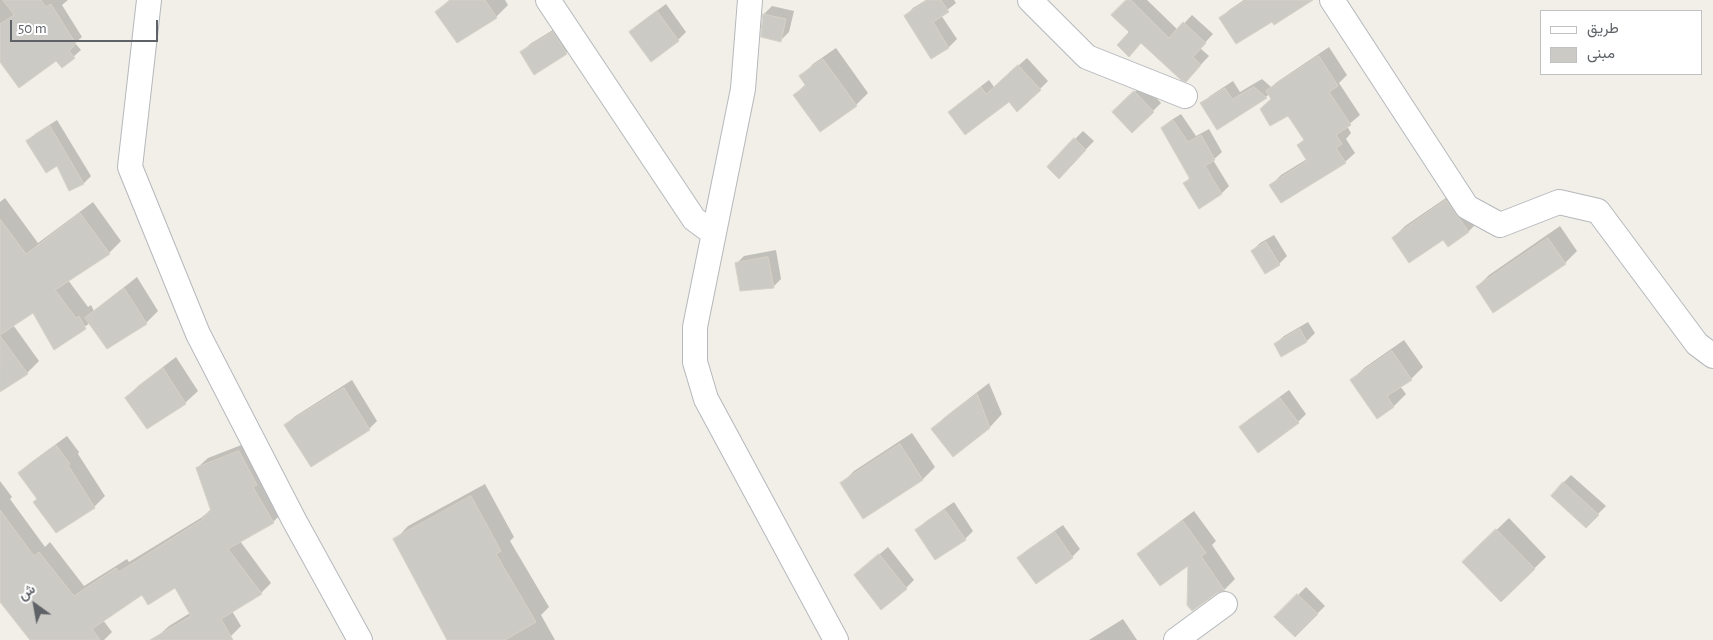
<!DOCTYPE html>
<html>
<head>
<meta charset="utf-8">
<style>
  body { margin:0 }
  #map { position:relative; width:1713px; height:640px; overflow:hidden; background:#f1efe8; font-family:"Alegreya Sans",Vazirmatn,sans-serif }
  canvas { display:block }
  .legend { position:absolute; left:1540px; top:10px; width:162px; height:65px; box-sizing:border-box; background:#fff; border:1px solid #bfc1c3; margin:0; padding:6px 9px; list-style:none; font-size:15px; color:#5f6368 }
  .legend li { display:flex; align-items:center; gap:10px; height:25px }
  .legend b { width:25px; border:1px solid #bfc1c3 }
  .north { position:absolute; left:10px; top:580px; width:50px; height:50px; -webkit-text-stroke:4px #fff; paint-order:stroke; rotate:328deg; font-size:14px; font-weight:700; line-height:20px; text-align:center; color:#5f6368 }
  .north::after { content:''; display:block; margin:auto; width:18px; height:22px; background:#5f6368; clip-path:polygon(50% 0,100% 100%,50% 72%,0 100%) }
  .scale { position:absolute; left:10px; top:20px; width:148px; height:22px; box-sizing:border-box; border:2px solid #5f6368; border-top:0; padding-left:6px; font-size:15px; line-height:18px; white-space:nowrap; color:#5f6368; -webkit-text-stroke:4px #fff; paint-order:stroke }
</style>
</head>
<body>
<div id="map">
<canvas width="1713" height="640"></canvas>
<ul class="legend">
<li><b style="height:6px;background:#fff"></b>طريق</li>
<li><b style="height:14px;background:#cccac5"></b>مبنى</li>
</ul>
<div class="north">ش</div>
<div class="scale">50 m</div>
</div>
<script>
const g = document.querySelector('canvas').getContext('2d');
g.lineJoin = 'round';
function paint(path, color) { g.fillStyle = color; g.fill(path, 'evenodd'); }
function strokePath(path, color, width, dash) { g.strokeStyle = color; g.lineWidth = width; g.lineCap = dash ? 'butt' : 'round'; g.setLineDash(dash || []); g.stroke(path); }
const shadow = new Path2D(`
  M 0,0 L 68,0 L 62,5 L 82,37 L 75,43 L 81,50 L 63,66 L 56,59 L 0,60 Z
  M 449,0 L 505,0 L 508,5 L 496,17 L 437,12 Z
  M 926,0 L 954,0 L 956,3 L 941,15 L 957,39 L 949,47 L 932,57 L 905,16 L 913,8 Z
  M 1128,0 L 1147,0 L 1178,30 L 1192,15 L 1213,34 L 1200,48 L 1209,56 L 1194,72 L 1131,32 Z
  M 1244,0 L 1310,0 L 1272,20 L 1221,18 L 1229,10 Z
  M 666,4 L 686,32 L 678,40 L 631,32 L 639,24 Z
  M 772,6 L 794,11 L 789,32 L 781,40 L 764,14 Z
  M 561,25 L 574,45 L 566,53 L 522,52 L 530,44 Z
  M 1329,47 L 1347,75 L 1339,83 L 1360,115 L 1347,126 L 1351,133 L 1346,139 L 1355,153 L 1345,162 L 1271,185 L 1281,175 L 1307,159 L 1299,145 L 1305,139 L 1288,114 L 1269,94 L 1266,97 L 1202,104 L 1210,96 L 1233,81 L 1240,92 L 1262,79 L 1271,87 L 1277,82 Z
  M 836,48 L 868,93 L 856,105 L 794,95 L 806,84 L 801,77 L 813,64 Z
  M 1027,58 L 1048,81 L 1040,89 L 1009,101 L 950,112 L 958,104 L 989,80 L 994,87 Z
  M 1143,84 L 1161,103 L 1153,111 L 1122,104 Z
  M 1181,114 L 1196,136 L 1209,129 L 1222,152 L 1213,160 L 1229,186 L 1222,193 L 1199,207 L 1185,183 L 1190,177 L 1162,128 L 1170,121 Z
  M 57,120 L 91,176 L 84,183 L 70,189 L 58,164 L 28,141 L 35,134 Z
  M 1083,131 L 1094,141 L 1067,169 L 1075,139 Z
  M 1459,189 L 1481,219 L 1469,231 L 1448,246 L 1443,238 L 1393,238 L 1405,226 Z
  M 5,198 L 38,243 L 93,202 L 121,241 L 109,253 L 68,280 L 88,307 L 91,305 L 94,311 L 137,277 L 158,311 L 146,323 L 90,323 L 54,348 L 34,311 L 0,287 L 0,202 Z
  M 1560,226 L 1577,251 L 1565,263 L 1477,287 L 1489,275 Z
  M 1274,235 L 1287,256 L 1279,264 L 1252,251 L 1260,243 Z
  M 776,250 L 781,279 L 773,287 L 736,264 L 744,256 Z
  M 11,322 L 39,361 L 27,373 L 0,391 L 0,329 Z
  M 1308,322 L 1315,333 L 1307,341 L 1282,355 L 1275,344 L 1284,336 Z
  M 1404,340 L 1423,367 L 1411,379 L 1400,386 L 1406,394 L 1394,406 L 1377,417 L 1352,380 L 1364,368 Z
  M 176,357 L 198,391 L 185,403 L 147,427 L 126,398 L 138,386 Z
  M 352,380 L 377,421 L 369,429 L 286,425 L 294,417 Z
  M 989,383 L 1002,414 L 990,427 L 953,455 L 933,429 L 945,417 Z
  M 1289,390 L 1306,414 L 1298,422 L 1241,427 L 1249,419 Z
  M 912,433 L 935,467 L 923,479 L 864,517 L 842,483 L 854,471 Z
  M 67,436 L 79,452 L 78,454 L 105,496 L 94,507 L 38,499 L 20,473 L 30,463 Z
  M 249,442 L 283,512 L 273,522 L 240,541 L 271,583 L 261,593 L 232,611 L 241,626 L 231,636 L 225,640 L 161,640 L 158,636 L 169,626 L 190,613 L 175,587 L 143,593 L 103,620 L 112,632 L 104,640 L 31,640 L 0,600 L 0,481 L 12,497 L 10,499 L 45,547 L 50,542 L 84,586 L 127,559 L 129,562 L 204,516 L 212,508 L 197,468 L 208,458 Z
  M 1571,475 L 1606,506 L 1586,526 L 1563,483 Z
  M 485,484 L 514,537 L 510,541 L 549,607 L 541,615 L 555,640 L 449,640 L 395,540 L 408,526 Z
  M 954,502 L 973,531 L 965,539 L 917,530 L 925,522 Z
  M 1194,511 L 1216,541 L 1212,545 L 1235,579 L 1225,589 L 1216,592 L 1190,563 L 1139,555 L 1150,544 Z
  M 1509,518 L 1546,557 L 1501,601 L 1463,562 Z
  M 1063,525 L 1080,549 L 1072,557 L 1036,583 L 1019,558 L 1027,550 Z
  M 888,547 L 914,580 L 906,588 L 855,575 Z
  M 1306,587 L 1325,606 L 1295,636 L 1276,617 Z
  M 1123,619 L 1137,640 L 1089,640 Z`);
const building = new Path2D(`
  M 3,0 L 41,0 L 46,7 L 51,4 L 76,44 L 69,51 L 75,58 L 62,68 L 56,61 L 19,88 L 0,62 L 0,24 L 14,15 Z
  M 451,0 L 485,0 L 497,18 L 457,43 L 435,12 Z
  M 928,0 L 941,0 L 949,12 L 933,22 L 949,48 L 931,59 L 904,16 Z
  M 1126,0 L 1131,0 L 1169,38 L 1183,22 L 1206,43 L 1193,57 L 1201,65 L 1186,82 L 1181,80 L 1141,43 L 1129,57 L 1117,45 L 1129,32 L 1111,15 Z
  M 1247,0 L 1313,0 L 1274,25 L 1272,22 L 1236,44 L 1219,18 Z
  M 657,11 L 679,41 L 651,62 L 629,32 Z
  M 763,14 L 786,19 L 781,42 L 761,37 Z
  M 553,32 L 567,54 L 534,75 L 520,52 Z
  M 1319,56 L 1338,86 L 1329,92 L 1351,125 L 1336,135 L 1342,144 L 1336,148 L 1346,163 L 1281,203 L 1269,185 L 1307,161 L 1297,145 L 1304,140 L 1288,116 L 1270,126 L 1260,109 L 1271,99 L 1266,91 Z
  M 823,59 L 857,106 L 820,132 L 793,95 L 806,86 L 799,76 Z
  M 1018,65 L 1041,90 L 1017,112 L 1009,102 L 965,135 L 948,112 L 981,87 L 986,94 Z
  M 1254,87 L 1267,98 L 1217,130 L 1200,103 L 1225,88 L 1232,99 Z
  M 1134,91 L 1154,112 L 1132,133 L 1112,112 Z
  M 1173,120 L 1188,142 L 1201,135 L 1215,160 L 1205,166 L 1222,194 L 1199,209 L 1183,183 L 1190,179 L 1161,128 Z
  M 50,126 L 84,184 L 69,191 L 57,166 L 46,173 L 26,141 Z
  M 1074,138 L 1086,150 L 1059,179 L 1047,167 Z
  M 1446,200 L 1469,232 L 1448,247 L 1443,240 L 1409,263 L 1392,238 Z
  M 80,213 L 110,254 L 55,290 L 76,318 L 79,316 L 86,329 L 54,350 L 33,313 L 0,335 L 0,219 L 26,254 Z
  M 1548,238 L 1566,264 L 1493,313 L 1476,287 Z
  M 1266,242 L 1280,265 L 1265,274 L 1251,251 Z
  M 768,257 L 774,288 L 740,291 L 735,263 Z
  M 124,288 L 147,324 L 107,349 L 85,318 Z
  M 1300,329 L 1307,342 L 1281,357 L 1274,344 Z
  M 0,336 L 28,374 L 0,392 Z
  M 1392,351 L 1412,380 L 1387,396 L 1394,407 L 1377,419 L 1350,380 Z
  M 163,368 L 186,404 L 147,429 L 125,398 Z
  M 344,388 L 370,430 L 311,467 L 284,425 Z
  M 977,394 L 990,428 L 953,457 L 931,429 Z
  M 1280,398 L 1299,423 L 1258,453 L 1239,427 Z
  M 900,444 L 923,480 L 863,519 L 840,483 Z
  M 56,445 L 70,464 L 68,465 L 95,508 L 56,533 L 33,502 L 37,499 L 18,473 Z
  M 239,451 L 257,485 L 253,487 L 274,523 L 228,549 L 262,594 L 221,619 L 233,640 L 150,640 L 191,616 L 175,588 L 148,605 L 142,595 L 92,629 L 100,640 L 30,640 L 0,602 L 0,510 L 34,556 L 39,552 L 74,596 L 116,568 L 119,572 L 203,519 L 202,517 L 211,511 L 196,468 Z
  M 1563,482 L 1599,515 L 1586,528 L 1551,496 Z
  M 471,496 L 501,551 L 496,554 L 536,622 L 505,640 L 447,640 L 393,539 Z
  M 945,510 L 966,540 L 935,560 L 915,530 Z
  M 1183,521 L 1206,553 L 1201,556 L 1225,591 L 1217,593 L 1192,611 L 1187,605 L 1188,566 L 1160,586 L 1137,554 Z
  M 1496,529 L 1535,569 L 1501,602 L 1462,562 Z
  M 1055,532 L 1073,558 L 1036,584 L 1017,558 Z
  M 879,554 L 907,589 L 881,610 L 854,575 Z
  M 1297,594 L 1318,614 L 1295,637 L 1274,617 Z`);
const street = new Path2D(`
  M 149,0 L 130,167 L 198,334 L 294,520 L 360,640
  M 548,0 L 694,219 L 713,233
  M 750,0 L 743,89 L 695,327 L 695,362 L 706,399 L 836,640
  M 1030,0 L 1087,57 L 1185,96
  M 1332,0 L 1467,207 L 1500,225 L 1559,202 L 1598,211 L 1697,344 L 1713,356
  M 1176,640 L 1225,604`);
paint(shadow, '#0003');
paint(building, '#cccac5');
strokePath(building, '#d6d1c6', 1);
strokePath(street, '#b5b8bc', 26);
strokePath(street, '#fff', 24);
</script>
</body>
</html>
